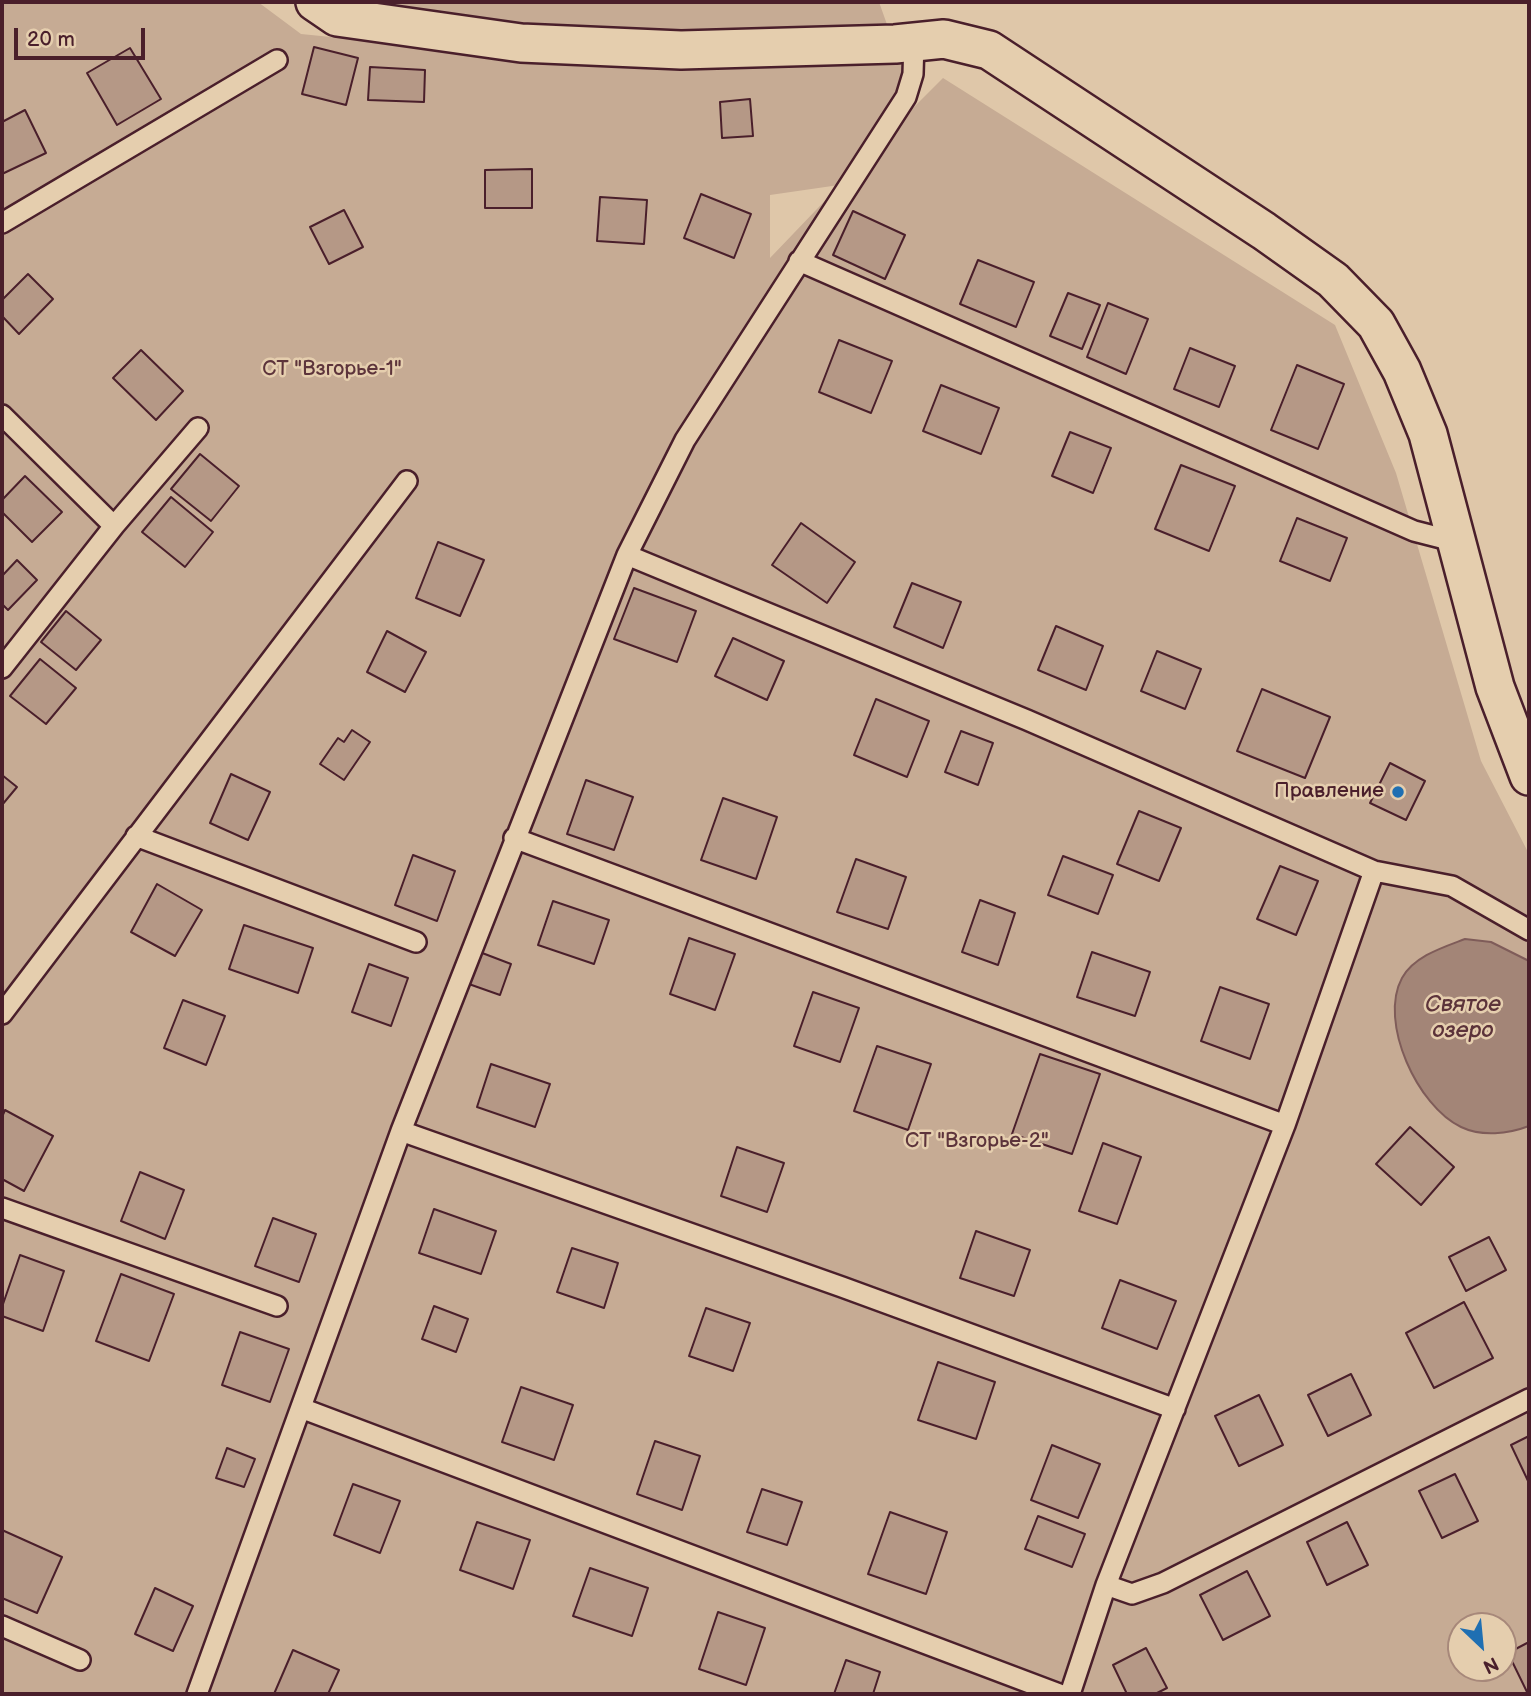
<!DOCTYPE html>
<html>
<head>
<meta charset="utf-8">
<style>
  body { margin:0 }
  #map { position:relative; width:1531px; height:1696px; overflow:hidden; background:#dfc7a9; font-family:"Balsamiq Sans",sans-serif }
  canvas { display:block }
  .frame { position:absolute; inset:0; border:4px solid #4a1f2b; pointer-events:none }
  .north { position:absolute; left:1447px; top:1612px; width:70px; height:70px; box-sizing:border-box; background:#e5ceae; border:2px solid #a7887a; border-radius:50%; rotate:154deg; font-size:19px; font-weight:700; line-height:28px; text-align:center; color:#4a1f2b }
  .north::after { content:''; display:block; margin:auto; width:24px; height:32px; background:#1f6fb2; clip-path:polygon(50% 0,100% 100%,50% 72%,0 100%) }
  .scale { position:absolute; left:14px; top:28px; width:131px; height:32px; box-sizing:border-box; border:4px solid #4a1f2b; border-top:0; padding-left:9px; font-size:21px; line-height:24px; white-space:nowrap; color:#4a1f2b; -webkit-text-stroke:5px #e5ceae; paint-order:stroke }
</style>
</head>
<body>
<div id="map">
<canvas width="1531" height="1696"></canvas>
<div class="frame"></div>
<div class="north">N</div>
<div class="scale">20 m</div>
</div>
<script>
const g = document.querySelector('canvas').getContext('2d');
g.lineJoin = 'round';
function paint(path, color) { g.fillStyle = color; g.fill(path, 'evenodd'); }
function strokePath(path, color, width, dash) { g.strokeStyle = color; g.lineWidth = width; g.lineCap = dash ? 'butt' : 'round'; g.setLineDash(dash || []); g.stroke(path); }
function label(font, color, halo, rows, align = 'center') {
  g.font = font + ' "Balsamiq Sans",sans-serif'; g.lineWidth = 5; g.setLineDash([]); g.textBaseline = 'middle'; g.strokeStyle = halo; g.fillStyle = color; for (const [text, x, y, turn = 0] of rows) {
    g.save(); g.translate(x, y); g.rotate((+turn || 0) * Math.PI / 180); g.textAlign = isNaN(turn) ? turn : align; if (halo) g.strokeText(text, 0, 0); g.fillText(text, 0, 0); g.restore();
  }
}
const green = new Path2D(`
  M 2,2 L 258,2 L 301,34 L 391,43 L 315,2 L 879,2 L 915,103 L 913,108 L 943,78 L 1335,325 L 1396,473 L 1481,761 L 1529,854 L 1529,1694 L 2,1694 ZM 839,185 L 839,186 L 770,258 L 770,195 ZM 1461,1626 L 1503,1626 L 1503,1668 L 1461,1668 Z`);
const water = new Path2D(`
  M 1465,939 L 1491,942 L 1529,961 L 1529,1126 C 1508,1134 1482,1137 1461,1127 C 1418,1107 1378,1022 1402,978 C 1414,956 1444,947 1465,939 Z`);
const building = new Path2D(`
  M 314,47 L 358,58 L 346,105 L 302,94 Z
  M 130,48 L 161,99 L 117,125 L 87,73 Z
  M 370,67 L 425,70 L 424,102 L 368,100 Z
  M 750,99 L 753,136 L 722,138 L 720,102 Z
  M 25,110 L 46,153 L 2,174 L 2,122 Z
  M 532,169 L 532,208 L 485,208 L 485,170 Z
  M 701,194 L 751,214 L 734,258 L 684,238 Z
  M 600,197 L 647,200 L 644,244 L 597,241 Z
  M 344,210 L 363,247 L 329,264 L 310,227 Z
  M 853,211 L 905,235 L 885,279 L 833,255 Z
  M 978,260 L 1034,282 L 1016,327 L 960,304 Z
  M 28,274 L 53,299 L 19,334 L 2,316 L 2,300 Z
  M 1068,293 L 1100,305 L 1082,349 L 1050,336 Z
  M 1108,303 L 1148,319 L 1126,374 L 1087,357 Z
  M 839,340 L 892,361 L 871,413 L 819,392 Z
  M 1190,348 L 1235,366 L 1219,407 L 1174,389 Z
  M 141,350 L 183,391 L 156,420 L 113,378 Z
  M 1297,365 L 1344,384 L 1318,449 L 1271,430 Z
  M 941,385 L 999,408 L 981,454 L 923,431 Z
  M 1070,432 L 1111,448 L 1093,493 L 1052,476 Z
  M 200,454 L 239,486 L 211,521 L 171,489 Z
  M 1181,465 L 1235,486 L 1209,551 L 1155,529 Z
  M 25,476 L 62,512 L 32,542 L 2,512 L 2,500 Z
  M 171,497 L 213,532 L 185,567 L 142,532 Z
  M 1297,518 L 1347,538 L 1330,581 L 1280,561 Z
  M 801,523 L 855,562 L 827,603 L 772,565 Z
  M 438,542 L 484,560 L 460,616 L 416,598 Z
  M 17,560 L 37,580 L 8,610 L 2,604 L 2,576 Z
  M 912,583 L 961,602 L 943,648 L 894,627 Z
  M 634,588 L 696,611 L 677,662 L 614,639 Z
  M 66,611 L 101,640 L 76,670 L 41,642 Z
  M 1056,626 L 1103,646 L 1086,690 L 1038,670 Z
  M 387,631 L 426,652 L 405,692 L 367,672 Z
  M 733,638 L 784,661 L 767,700 L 715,676 Z
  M 1157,651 L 1201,669 L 1185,709 L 1141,691 Z
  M 40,659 L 76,688 L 46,724 L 10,696 Z
  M 1262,689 L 1330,717 L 1305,778 L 1237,751 Z
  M 876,699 L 929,721 L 907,777 L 854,755 Z
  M 352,730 L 370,742 L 344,780 L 320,764 L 338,738 L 344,742 Z
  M 961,731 L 993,743 L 978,785 L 945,772 Z
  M 1390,763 L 1425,781 L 1406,820 L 1370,803 Z
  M 231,774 L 270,792 L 248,840 L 210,823 Z
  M 2,775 L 17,787 L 2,805 Z
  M 586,780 L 633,797 L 614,850 L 567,834 Z
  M 723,798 L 777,817 L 756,879 L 701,860 Z
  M 1139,811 L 1181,828 L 1159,881 L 1117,864 Z
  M 413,855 L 455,871 L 437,921 L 395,905 Z
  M 1063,856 L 1113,875 L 1098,914 L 1048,895 Z
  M 856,859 L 906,877 L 888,929 L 837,912 Z
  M 1280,866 L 1318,881 L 1296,935 L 1257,919 Z
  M 157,884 L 202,910 L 175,956 L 131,932 Z
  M 980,900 L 1015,913 L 998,965 L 962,952 Z
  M 553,901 L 609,920 L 594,964 L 538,945 Z
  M 244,925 L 313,948 L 298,993 L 229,969 Z
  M 689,938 L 735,954 L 715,1010 L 670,994 Z
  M 477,951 L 511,964 L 500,995 L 466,983 Z
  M 1092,952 L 1150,972 L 1135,1016 L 1077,997 Z
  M 369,964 L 408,978 L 391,1026 L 352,1012 Z
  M 1220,987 L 1269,1004 L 1250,1059 L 1201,1041 Z
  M 813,992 L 859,1008 L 840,1062 L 794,1046 Z
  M 183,1000 L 225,1016 L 206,1065 L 164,1048 Z
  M 877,1046 L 931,1064 L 908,1130 L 854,1111 Z
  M 1040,1054 L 1100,1074 L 1072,1154 L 1012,1134 Z
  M 491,1064 L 550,1084 L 535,1127 L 477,1107 Z
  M 5,1110 L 53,1136 L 24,1191 L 2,1179 L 2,1117 Z
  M 1410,1127 L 1454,1167 L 1421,1205 L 1376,1164 Z
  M 1103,1143 L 1141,1157 L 1117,1224 L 1079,1211 Z
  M 737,1147 L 784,1163 L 767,1212 L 721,1196 Z
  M 140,1172 L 184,1190 L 165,1239 L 121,1221 Z
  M 434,1209 L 496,1231 L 481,1274 L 419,1253 Z
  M 273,1218 L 316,1234 L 299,1282 L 255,1266 Z
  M 976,1231 L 1030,1250 L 1014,1296 L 960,1278 Z
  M 1489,1237 L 1506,1270 L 1466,1291 L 1449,1257 Z
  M 572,1248 L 618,1263 L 604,1308 L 557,1292 Z
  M 20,1255 L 64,1271 L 43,1331 L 2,1316 L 2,1307 Z
  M 121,1274 L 174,1294 L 149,1361 L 96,1341 Z
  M 1120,1280 L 1176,1301 L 1157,1349 L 1102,1328 Z
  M 1464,1302 L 1493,1358 L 1434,1388 L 1406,1333 Z
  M 434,1306 L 468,1319 L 456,1352 L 422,1339 Z
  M 706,1308 L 750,1323 L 733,1371 L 689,1356 Z
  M 240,1332 L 289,1349 L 270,1402 L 222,1385 Z
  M 938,1362 L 995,1382 L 976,1439 L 918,1420 Z
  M 1351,1374 L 1371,1415 L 1328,1436 L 1308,1395 Z
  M 521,1387 L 573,1405 L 554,1460 L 502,1442 Z
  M 1259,1395 L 1283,1445 L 1239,1466 L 1215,1416 Z
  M 1529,1436 L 1529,1483 L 1511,1445 Z
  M 655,1441 L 700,1456 L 682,1510 L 637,1494 Z
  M 1052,1445 L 1100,1464 L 1078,1518 L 1031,1500 Z
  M 227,1448 L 255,1459 L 244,1487 L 216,1478 Z
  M 1455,1474 L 1478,1521 L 1442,1538 L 1419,1491 Z
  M 353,1484 L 400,1501 L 380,1553 L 334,1535 Z
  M 762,1489 L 802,1502 L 787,1545 L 747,1532 Z
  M 890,1512 L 947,1532 L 926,1594 L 868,1574 Z
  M 1038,1516 L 1085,1534 L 1072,1567 L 1025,1549 Z
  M 477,1522 L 530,1540 L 513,1589 L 460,1570 Z
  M 1347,1522 L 1368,1565 L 1327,1585 L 1307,1542 Z
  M 2,1530 L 62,1557 L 37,1613 L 2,1598 Z
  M 590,1568 L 648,1588 L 632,1636 L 573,1616 Z
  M 1247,1571 L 1270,1616 L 1223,1640 L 1200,1595 Z
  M 155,1588 L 193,1606 L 173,1651 L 135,1634 Z
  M 718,1612 L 765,1628 L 746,1685 L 699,1669 Z
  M 1529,1642 L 1529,1694 L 1528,1694 L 1508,1653 Z
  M 1146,1648 L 1167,1688 L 1155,1694 L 1127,1694 L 1113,1665 Z
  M 293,1650 L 339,1670 L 328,1694 L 274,1694 Z
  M 846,1660 L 880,1672 L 873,1694 L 834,1694 Z`);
const lane = new Path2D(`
  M 914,42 L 913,74 L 906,97 L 685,440 L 627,555 L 401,1131 L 842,1287 L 1175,1409
  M 2,223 L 277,60
  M 799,261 L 1414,531 L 1457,542
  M 2,415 L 114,526
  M 627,555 L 1027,720 L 1374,871
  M 2,668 L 114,526 L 198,428
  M 136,836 L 416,942
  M 514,838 L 1285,1125
  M 2,1014 L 407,481
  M 2,1208 L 277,1306
  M 301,1408 L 1059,1694
  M 1106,1585 L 1132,1594 L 1163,1583 L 1529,1399
  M 2,1626 L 80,1660
  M 197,1694 L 401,1131
  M 1070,1694 L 1106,1585 L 1285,1125 L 1374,871 L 1452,886 L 1529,930`);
const street = new Path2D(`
  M 315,2 L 337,17 L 521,43 L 681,50 L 895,44 L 944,39 L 989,50 L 1264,231 L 1333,280 L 1376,324 L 1402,371 L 1428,434 L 1495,687 L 1529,776`);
const markers = [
  [1398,792,7,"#1f6fb2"]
];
const parkNames = [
  ["СТ \"Взгорье-1\"",332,370],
  ["СТ \"Взгорье-2\"",977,1142]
];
const poiNames = [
  ["Правление",1384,792]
];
const waterNames = [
  ["Святое",1463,1005],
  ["озеро",1463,1031]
];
paint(green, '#c6ab94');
paint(water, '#a38577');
strokePath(water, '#7f5c59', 2);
paint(building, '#b59886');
strokePath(building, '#4a1f2b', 2);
strokePath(lane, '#4a1f2b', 24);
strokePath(street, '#4a1f2b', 42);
strokePath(lane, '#e5ceae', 19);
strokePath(street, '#e5ceae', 37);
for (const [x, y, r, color] of markers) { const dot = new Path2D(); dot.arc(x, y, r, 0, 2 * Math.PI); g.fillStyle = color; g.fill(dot); strokePath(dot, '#e5ceae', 2.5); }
label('21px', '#5d343b', '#e5ceae', parkNames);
label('21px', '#4a1f2b', '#e5ceae', poiNames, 'right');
label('italic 23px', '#5c333a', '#e5ceae', waterNames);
</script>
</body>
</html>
